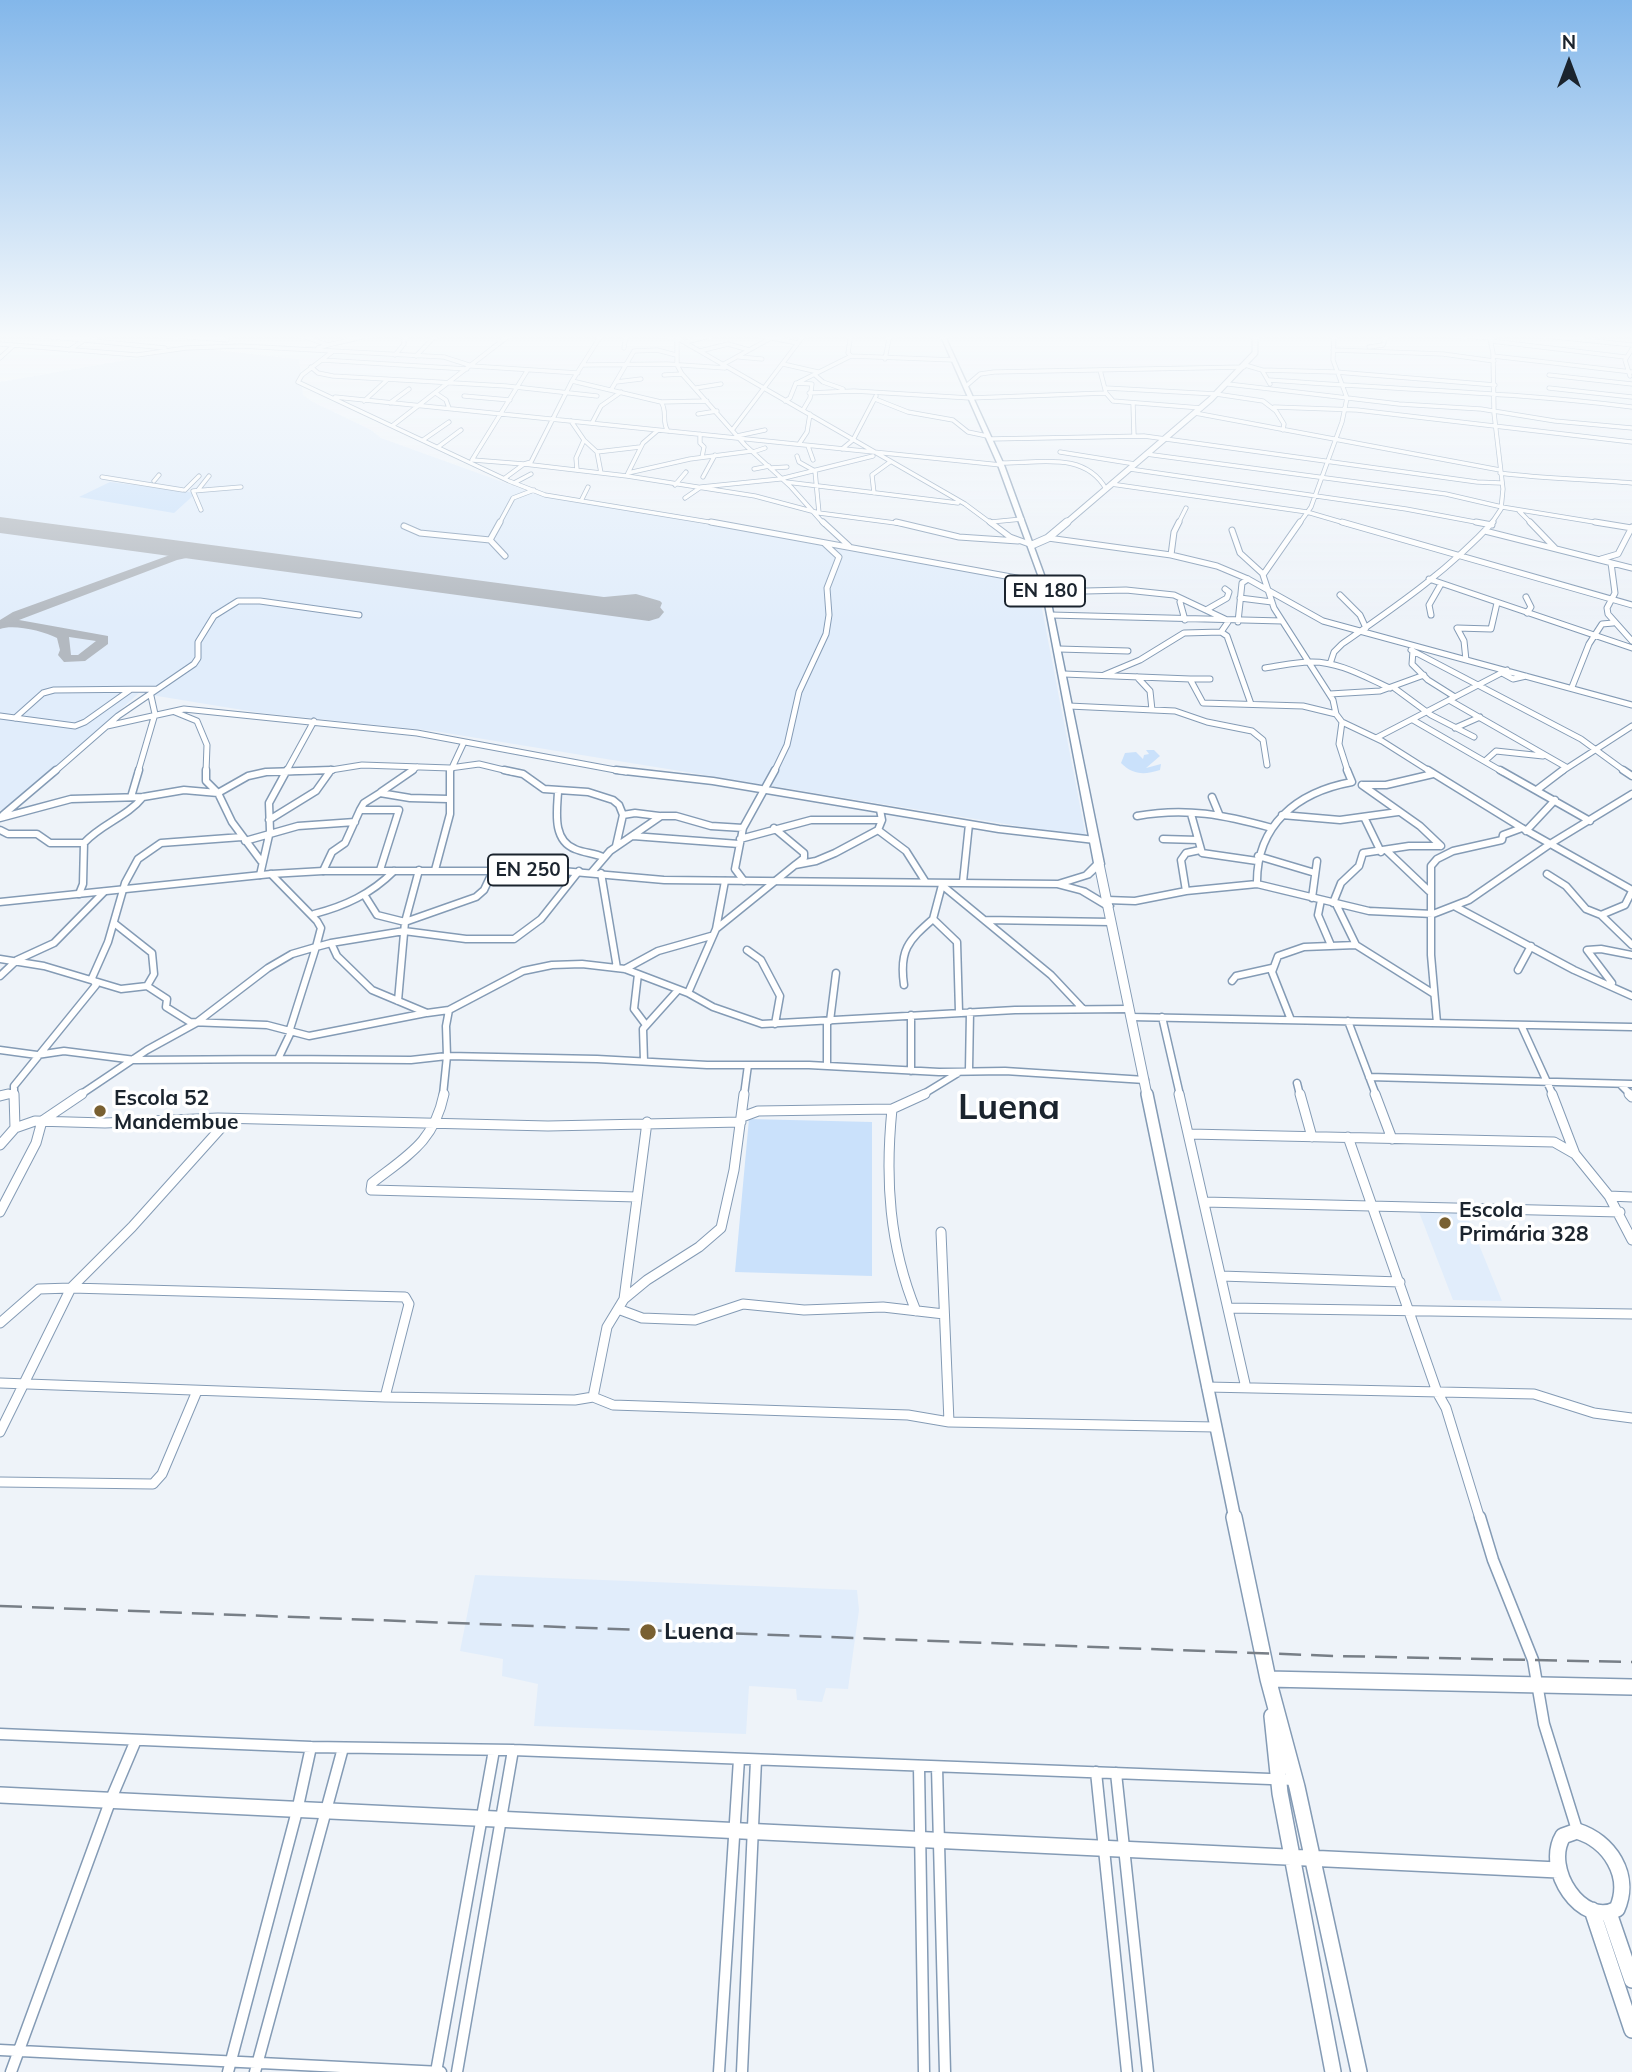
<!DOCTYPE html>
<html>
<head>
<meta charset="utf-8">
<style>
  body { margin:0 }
  #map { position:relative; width:1632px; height:2072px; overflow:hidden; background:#eef3f9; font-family:Mulish,sans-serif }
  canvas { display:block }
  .north { position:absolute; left:1534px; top:28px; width:70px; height:70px; -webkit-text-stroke:5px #fff; paint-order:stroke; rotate:0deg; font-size:19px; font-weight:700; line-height:28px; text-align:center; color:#1b242e }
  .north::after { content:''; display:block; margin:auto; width:24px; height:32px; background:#1b242e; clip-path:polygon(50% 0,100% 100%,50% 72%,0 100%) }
</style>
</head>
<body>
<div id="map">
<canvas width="1632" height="2072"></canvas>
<div class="north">N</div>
</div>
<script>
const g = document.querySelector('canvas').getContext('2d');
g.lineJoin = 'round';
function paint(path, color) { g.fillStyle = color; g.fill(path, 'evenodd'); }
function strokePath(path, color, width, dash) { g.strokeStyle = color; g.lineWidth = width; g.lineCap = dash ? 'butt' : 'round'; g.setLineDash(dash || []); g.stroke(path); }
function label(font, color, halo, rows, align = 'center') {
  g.font = font + ' Mulish,sans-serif'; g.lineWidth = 7; g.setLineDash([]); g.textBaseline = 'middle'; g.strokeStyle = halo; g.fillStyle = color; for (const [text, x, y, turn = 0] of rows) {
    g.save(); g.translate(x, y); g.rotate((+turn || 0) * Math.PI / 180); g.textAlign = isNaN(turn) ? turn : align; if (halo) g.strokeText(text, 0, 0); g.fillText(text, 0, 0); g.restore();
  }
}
const built = new Path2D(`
  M 195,348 L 299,359 L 303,395 L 313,402 L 371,430 L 381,438 L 536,494 L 1037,583 L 1086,837 L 434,731 L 261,713 L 139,693 L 6,811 L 0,810 L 0,382 Z
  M 1419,1212 L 1466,1213 L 1502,1301 L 1453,1300 Z
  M 475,1575 L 857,1590 L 859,1610 L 848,1689 L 826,1688 L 822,1702 L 797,1700 L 796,1689 L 749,1686 L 746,1734 L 534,1726 L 538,1684 L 502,1676 L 503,1659 L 460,1651 Z`);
const green = new Path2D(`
  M 110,482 L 196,493 L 174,513 L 79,497 Z
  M 1146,750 L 1154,750 L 1160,756 L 1146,768 L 1161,764 L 1160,770 C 1144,775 1133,775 1121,763 L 1125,753 L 1136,752 L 1143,759 L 1144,755 L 1149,754 Z
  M 749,1119 L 872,1122 L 872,1276 L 735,1272 Z`);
const taxiway = new Path2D(`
  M 0,523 L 8,524 L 9,526 L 0,529 Z
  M 201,549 L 207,552 L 205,554 L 177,560 L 19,620 L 108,636 L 108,644 L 85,661 L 64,662 L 58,655 L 60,650 L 57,638 C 43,631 14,624 0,629 L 0,620 L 13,612 L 170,555 ZM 69,637 L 96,641 L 78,655 L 71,655 Z
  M 636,594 L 660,601 L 662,603 L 658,613 L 645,615 L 643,612 L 650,605 L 636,602 L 583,607 L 577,603 L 583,599 Z`);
const runway = new Path2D(`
  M 0,517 L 649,603 L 659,606 L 664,612 L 659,618 L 649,621 L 0,533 Z`);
const streetFar4 = new Path2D(`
  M 23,334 L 165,348
  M 152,334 L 227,340
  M 297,334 L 328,345 L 318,348
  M 638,334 L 672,336
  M 670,334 L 965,504 L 992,524
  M 837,334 L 854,334
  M 851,334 L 848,353 L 851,356
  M 1440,334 L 1491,338
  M 1489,334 L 1493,353 L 1494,413 L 1503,489 L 1501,509 L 1491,524
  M 1526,334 L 1632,345
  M 677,337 L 677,365 L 682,374 L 745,445 L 791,487 L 824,524
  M 1491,341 L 1625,357
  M 686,342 L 717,334
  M 798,343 L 805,334
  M 0,344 L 137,355 L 186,348 L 241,346 L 444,357 L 472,366 L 578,373
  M 328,345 L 375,334
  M 1369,347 L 1383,345 L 1386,337 L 1383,334
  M 624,348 L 626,334
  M 69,350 L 94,334
  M 1333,350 L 1443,354 L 1494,361
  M 700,351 L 728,344 L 749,350
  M 332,352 L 302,375 L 298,382 L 509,481 L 545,495 L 721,524
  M 395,355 L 404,344 L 404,334
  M 416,356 L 437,334
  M 1493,356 L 1632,372
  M 739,357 L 762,359
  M 0,358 L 13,346
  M 885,359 L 890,334
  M 322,360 L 467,369
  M 783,364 L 818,372
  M 582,365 L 667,364 L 725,368
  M 722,365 L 771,338 L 758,334
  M 1245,365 L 1262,370 L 1270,384
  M 311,367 L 318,373 L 333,376 L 506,386 L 597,396
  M 1100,370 L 1106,393 L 1113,401 L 1201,408
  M 1262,370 L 1336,372 L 1495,385
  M 664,375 L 682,374
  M 815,375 L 823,382 L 843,389
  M 1549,375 L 1632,384
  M 1630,376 L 1625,360 L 1632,349
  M 1269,380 C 1390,389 1512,392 1632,407
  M 572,381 L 661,402 L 707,401
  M 616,382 L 641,379
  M 799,382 L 851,356 L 954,360
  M 1228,384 L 1399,404 L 1481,409 L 1555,421 L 1632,428
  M 966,386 L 980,374 L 994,372 L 1244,367
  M 696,388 L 721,384
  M 1106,388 L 1216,394 L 1263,401 L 1276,411 L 1284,424 L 1283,430
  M 1549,388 L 1632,397
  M 611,390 L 634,351 L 657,350 L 676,355
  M 809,393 L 854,391 L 970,398 L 1106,393
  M 437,394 L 446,400 L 449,408
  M 464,396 L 510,400
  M 335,397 L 1001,465
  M 875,399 L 908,412 L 953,420 L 968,432 L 987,436
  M 364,401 L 387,380
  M 785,401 L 790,398 L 796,383 L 812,384 L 810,398 L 803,410
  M 661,402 C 668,411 661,422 668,431
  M 390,403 L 409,389
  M 1133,403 L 1134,436
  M 1274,407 L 1357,410 L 1632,442
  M 1195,413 L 1500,470
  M 698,414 L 717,411
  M 571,421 L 584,440 L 576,458 L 577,470
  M 592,423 L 601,406 L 621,392
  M 392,426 L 511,334
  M 733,429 L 798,343 L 771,338
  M 700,434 L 700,443 L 704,447 L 702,457
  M 737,436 L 765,430
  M 990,439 L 1144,436 L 1477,482 L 1501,483
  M 423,440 L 449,422
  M 584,440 L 597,452 L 601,473
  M 799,444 L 807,432 L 810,414
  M 808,446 L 813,460
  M 438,447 L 461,430
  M 842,449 L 853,440 L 876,396
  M 597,452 L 640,447
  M 753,452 L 765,448
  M 1060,452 L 1135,464
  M 1146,454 L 1446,494 L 1502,507 L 1606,524
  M 797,456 L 799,462 L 815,471 L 819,513
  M 472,460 L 527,371
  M 473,460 L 524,464 L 531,462 L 572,381 L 602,334
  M 999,463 C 1037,464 1084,450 1106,489
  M 770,468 L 787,467
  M 754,469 L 769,466
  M 1130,469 L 1406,509 L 1486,524
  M 628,473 L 643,443 L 657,431
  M 1500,473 C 1544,479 1588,479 1632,483
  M 627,476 L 628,473 L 690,459 L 752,451
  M 102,477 L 183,490
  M 703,477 L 715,455
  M 505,478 L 524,464 L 627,476 L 755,496 L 819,513 L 903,524
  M 154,481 L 159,475
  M 786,482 L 958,503
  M 514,483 L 531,474
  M 1111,484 L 1307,512 L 1348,524
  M 675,485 L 686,472
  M 185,490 L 199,476
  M 198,490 L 209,476
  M 874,493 L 872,475 L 890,462
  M 685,498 L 701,487 L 780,479 L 873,456
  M 581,501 L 588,487
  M 201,510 L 193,491 L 241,487
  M 1519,511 L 1532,524
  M 991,522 L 1022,519
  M 499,524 L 513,498 L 534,490
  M 1178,524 L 1186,508
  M 1299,524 L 1311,507 L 1342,422 L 1347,398 L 1333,360 L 1334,334`);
const streetFar3 = new Path2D(`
  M 500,522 L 490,540 L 505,556
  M 711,522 L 1044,583
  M 823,522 L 849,546
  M 896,522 L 959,537 L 1018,541
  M 990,522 L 1010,537 L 1032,545
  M 1300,522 L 1263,575 L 1274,608 L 1333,700 L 1336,714 L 1342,722 L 1339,744 L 1348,772
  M 1342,522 L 1632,605
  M 1476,522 L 1492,525
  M 1530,522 L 1555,548
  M 1595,522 L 1632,528
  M 404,526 L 420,533 L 490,540
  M 1232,530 L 1240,553 L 1263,574
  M 1485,531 L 1632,568
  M 1048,538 L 1171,555 L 1217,566 L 1248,579 L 1323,621 L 1632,705
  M 1171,555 L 1174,532 L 1179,522
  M 1601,559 L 1618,554 L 1632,527
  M 1611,563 L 1615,593 L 1607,608 L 1608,614 L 1632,641
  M 1429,579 L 1632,648
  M 1046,592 L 1126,590 L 1174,595 L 1227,620
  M 1340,595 L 1360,615 L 1366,628
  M 1526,597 L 1531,607 L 1527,613
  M 1240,598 L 1272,602
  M 1180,602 L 1185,620
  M 1206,610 L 1227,598 L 1229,592 L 1225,589
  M 1051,615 L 1282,621
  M 1431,615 L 1429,605 L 1441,584
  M 1238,622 L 1242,583 L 1248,579
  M 1221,632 L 1227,636 L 1251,704
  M 1059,649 L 1128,651
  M 1411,650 L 1581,739 L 1626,772
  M 1413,651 L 1412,664 L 1428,680 L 1455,697
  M 1466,660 L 1464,641 L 1457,628 L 1491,629 L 1497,603
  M 1330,664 L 1334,652 L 1342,644 C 1395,607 1448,571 1493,522
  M 1265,668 C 1280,666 1295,662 1310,662 C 1338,661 1365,677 1390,688
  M 1502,673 L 1513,679 L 1526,676
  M 1064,674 L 1190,679 L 1203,703 L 1303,706 L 1336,714
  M 1104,675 L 1140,660 L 1184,633 L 1221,632 L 1228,622
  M 1137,677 L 1150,691 L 1152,710
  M 1190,679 L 1210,679
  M 1393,687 L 1431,715 L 1474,737
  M 1572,687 L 1589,644 L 1602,624 L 1613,623
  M 1330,694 L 1380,691 L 1424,675
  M 1449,700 L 1566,767
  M 1069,706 L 1175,711 L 1207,722 L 1252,731 L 1263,740 L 1267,765
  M 175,712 L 197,721 L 207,745 L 206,772
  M 0,716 L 75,726 L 85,722 L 130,690
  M 15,718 L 43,693 L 54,690 L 157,689
  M 1413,720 L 1503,772
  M 1342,722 L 1382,741 L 1431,772
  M 107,726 L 184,709 L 417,733 L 626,772
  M 1455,728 L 1480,717
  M 1376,738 L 1507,670
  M 1486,760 L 1496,751 L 1543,756
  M 54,772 L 118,716 L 194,664 L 198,658 L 198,642 L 214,616 L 238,601 L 260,601 L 359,615
  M 138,772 L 155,714 L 151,696
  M 282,772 L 331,770 L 362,765 L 450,768 L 479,764 L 512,772
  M 286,772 L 314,721
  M 410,772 L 417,767
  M 450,772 L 464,742
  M 774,772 L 787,745 L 799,692 L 826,634 L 829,615 L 827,588 L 839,557 L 825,544
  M 1561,772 L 1632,726`);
const streetFar2 = new Path2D(`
  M 206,770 L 206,781 L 218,793 L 232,822 L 261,861
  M 504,770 L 523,774 L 544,789 L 588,792 L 613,800 L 619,805 L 623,815 L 616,846
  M 616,770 L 713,781 L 999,829 L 1095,840
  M 1428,770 L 1522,828 L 1632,890
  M 1500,770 L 1590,821
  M 1623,770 L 1632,776
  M 1362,785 L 1420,826 L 1441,846
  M 1362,785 L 1386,785 L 1433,774
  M 1538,789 L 1563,770
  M 381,792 L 413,770
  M 558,792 C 557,811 552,840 575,849 C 584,853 594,853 603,857
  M 131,797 L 139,770
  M 1212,797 L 1219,814
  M 360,810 L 364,803 L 380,793 L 410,798 L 448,799
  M 1191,814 L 1202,853 L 1257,861
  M 3,815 L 56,770
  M 623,815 L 635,813 L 659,816
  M 1282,815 L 1340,820 L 1398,812
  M 1137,816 C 1186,807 1225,815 1272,828
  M 1364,817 L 1381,852
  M 0,818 L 71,799 L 143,797 L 184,790 L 218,793 L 248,776 L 266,772 L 332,770
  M 269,820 L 316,791 L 331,770
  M 774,828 L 804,853 L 804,858 L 795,865
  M 0,830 L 8,834 L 37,834 L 50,843 L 84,843
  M 878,830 L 906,851 L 925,881
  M 1526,831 L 1555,800
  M 633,836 L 739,844
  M 740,839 L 811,820 L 882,820
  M 1163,839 L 1198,840
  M 245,841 L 298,826 L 355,822
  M 1387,851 L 1429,891
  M 1258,856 L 1315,873
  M 435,870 L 450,814 L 450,770
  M 323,871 L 332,852 L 345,843 L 360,810 L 399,810 L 380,870
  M 592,872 L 610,851 L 661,816 L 676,816 L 711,826 L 743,828
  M 601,873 L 617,968
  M 271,874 L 317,921 L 321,928 L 316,947 L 331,943 L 337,956 L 372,990 L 427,1013 L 449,1010 L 523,971 L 552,965 L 582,964 L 625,969 L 688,993 L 713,1007 L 762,1024 L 1015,1010 L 1129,1009
  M 1547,874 L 1566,886 L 1586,909 L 1601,915 L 1632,945
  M 260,875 L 270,831 L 269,803 L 287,770
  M 744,881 L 735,869 L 743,828 L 775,770
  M 963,882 L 969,824
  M 1257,884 C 1256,825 1297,792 1352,782 L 1347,770
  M 942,885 L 933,919 L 957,942 L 959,1012
  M 943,886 L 1051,975 L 1083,1009
  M 1186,891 L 1181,860 L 1186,853 L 1200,850
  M 79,894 L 83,884 L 84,843 C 101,824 127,817 143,797
  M 365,896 L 377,915 L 405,922 L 476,897 L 484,890 L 493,871
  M 1312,898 L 1317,861
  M 1107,900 L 1135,901 L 1186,891 L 1257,884 L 1369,911 L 1433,914 L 1469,900 L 1550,844 L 1632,794
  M 1321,900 L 1318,915 L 1330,943
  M 1333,903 L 1341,883 L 1359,866 L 1363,853 L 1409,846 L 1440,846
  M 1336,904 L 1356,945 L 1434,994
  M 1456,907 L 1574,970 L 1632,996
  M 314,914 C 345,906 371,894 394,871
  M 1601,915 L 1625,905 L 1632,891
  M 985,920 L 1111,922
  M 114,923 L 152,953 L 154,974 L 147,986 L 167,999 L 166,1007 L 190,1022 L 267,1025 L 309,1036 L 426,1013
  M 716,929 L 795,865 L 816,861 L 835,853 L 878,830 L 882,820 L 880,810
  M 331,943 L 404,931 L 466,939 L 514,939 L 541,919 L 579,871
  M 747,950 L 761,960 L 780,996 L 775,1024
  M 0,959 L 44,966 L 121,989 L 147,986
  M 625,969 L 658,951 L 711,936
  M 1518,970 L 1531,946
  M 638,974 L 634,1009 L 646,1025
  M 0,976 L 17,960 L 54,943 L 104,892
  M 1232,981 L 1236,976 L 1272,968
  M 1612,983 L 1587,950 L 1601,949 L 1632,955
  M 904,985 C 899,950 908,941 933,919
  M 688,993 L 716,929 L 725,881
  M 398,1001 L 405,922 L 419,870
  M 449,1010 L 446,1026 L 447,1056 L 597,1059 L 707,1065 L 809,1065 L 939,1072 L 1005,1071 L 1145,1080
  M 911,1015 L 911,1071
  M 1131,1017 L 1632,1027
  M 1162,1017 L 1180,1095
  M 1291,1020 L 1272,972 L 1278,956 L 1304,947 L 1356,945
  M 827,1021 L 827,1066
  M 830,1021 L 836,973
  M 1348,1021 L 1376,1095
  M 1437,1023 L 1431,955 L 1431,866 L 1437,859 L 1453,851 L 1502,840 L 1503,835 L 1522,828
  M 1521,1025 L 1553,1095
  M 290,1029 L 316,947
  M 291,1032 L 278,1059 L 411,1060 L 447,1056 L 443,1095
  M 0,1050 L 37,1055 L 64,1051 L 135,1060 L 278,1059
  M 644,1061 L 643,1029 L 678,990
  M 969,1070 L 970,1012
  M 1369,1077 L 1632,1084
  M 1297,1083 L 1300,1095
  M 1620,1084 L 1631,1095
  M 2,1095 L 14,1092
  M 14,1095 L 14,1086 L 96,985 L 92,978 L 108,942 L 125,883 L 138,859 L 161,843 L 242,837
  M 80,1095 L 147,1050 L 196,1023 L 268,968 L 292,954 L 316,947
  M 744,1095 L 748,1065
  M 922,1095 L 958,1073`);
const streetFar1 = new Path2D(`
  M 444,1094 C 434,1142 408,1155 372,1183 L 371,1190 L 637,1197
  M 1179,1094 L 1246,1388
  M 1300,1094 L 1312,1137
  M 1375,1094 L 1392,1139
  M 1552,1094 L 1575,1154 L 1609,1196 L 1632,1240
  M 1629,1094 L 1632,1097
  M 0,1096 L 8,1094
  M 892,1109 C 885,1179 889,1245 916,1311
  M 742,1117 L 758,1111 L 892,1109 L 925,1094
  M 15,1128 L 35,1121 L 105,1123 L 218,1118 L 548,1126 L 741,1122
  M 1189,1134 L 1554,1142 L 1575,1154
  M 1348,1137 L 1437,1392 L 1446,1408 L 1480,1519
  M 0,1145 L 15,1128 L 14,1094
  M 1609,1196 L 1632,1197
  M 1204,1202 L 1620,1212
  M 0,1212 L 36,1143 L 42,1121 L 82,1094
  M 941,1232 L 949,1422
  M 1221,1276 L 1400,1282
  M 624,1299 L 647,1122
  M 1228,1308 L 1632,1314
  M 618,1309 L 642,1318 L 695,1320 L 743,1304 L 804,1310 L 883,1307 L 944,1314
  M 0,1323 L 39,1289 L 71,1288 L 132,1227 L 229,1119
  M 0,1383 L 385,1397 L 575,1400 L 593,1397 L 607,1327 L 624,1299 L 647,1280 L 699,1247 L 721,1228 L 734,1170 L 744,1094
  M 1207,1387 L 1534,1394 L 1594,1413 L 1632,1418
  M 593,1397 L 613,1405 L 908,1415 L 949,1422 L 1215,1427
  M 0,1432 L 71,1288 L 405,1297 L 409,1304 L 385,1397
  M 0,1482 L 153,1484 L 162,1474 L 197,1391`);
const street = new Path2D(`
  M 1480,1517 L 1493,1560 L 1533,1660 L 1544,1724 L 1577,1830
  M 0,1734 L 311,1747 L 513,1750 L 1296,1780
  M 919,1767 L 924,2072
  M 937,1767 L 945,2072
  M 1096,1772 L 1127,2072
  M 1116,1773 L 1148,2072
  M 0,2050 L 441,2072
  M 11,2072 L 111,1799 L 136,1740
  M 228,2072 L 297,1811 L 311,1747
  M 255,2072 L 343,1748
  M 436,2072 L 494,1750
  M 457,2072 L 513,1750
  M 719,2072 L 739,1759
  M 742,2072 L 756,1760`);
const secondaryFar4 = new Path2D(`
  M 1065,524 L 1211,399 L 1255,353 L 1255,334`);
const secondaryFar3 = new Path2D(`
  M 1032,545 L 1048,538 L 1067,522`);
const secondaryFar2 = new Path2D(`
  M 1099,864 L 1147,1095`);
const secondaryFar1 = new Path2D(`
  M 1147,1094 L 1235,1519`);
const secondary = new Path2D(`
  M 1234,1517 L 1268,1679 L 1297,1787 L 1359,2072
  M 1268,1679 L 1632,1687
  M 1272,1716 L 1280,1793 L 1333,2072
  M 0,1795 C 519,1819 1039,1847 1558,1870
  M 1577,1831 C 1609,1841 1632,1875 1617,1909 C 1582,1928 1543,1869 1563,1836 Z
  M 1592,1910 L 1632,2030
  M 1609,1913 L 1632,1980`);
const primary = new Path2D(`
  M 940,334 L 944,334 L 1004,465 L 1047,583 L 1104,864 L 1090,877 L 1068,884 L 1086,889 L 1111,904 L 1113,906 L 1111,908 L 1105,908 L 1080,893 L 1057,887 L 664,883 L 562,874 L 323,874 L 271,877 L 0,905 L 0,899 L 271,871 L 323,868 L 562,868 L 664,877 L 1058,881 L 1084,873 L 1094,863 L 1041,583 L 998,465 Z`);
const rail = new Path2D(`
  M 0,1606 L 1336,1656 L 1632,1662`);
const markers = [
  [100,1111,7,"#796031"],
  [1445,1223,7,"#796031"],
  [648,1632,9,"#796031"]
];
const shields = [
  [1045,591,80],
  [528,870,80]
];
const shieldNames = [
  ["EN 180",1045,591],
  ["EN 250",528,870]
];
const poiNames = [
  ["Escola 52",114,1099],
  ["Mandembue",114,1123],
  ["Escola",1459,1211],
  ["Primária 328",1459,1235]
];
const nearPoinames = [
  ["Luena",664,1632]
];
const townNames = [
  ["Luena",1009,1108]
];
paint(built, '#e1edfb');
paint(green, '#cae1fb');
paint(taxiway, '#b3b9c0');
paint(runway, '#b3b9c0');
strokePath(streetFar4, '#849bb5', 5);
strokePath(streetFar3, '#849bb5', 7);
strokePath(streetFar2, '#849bb5', 9);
strokePath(streetFar1, '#849bb5', 11);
strokePath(street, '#849bb5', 13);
strokePath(secondaryFar4, '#849bb5', 7);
strokePath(secondaryFar3, '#849bb5', 9);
strokePath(secondaryFar2, '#849bb5', 11);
strokePath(secondaryFar1, '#849bb5', 14);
strokePath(secondary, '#849bb5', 18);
strokePath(primary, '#849bb5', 3);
strokePath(streetFar4, '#fff', 3.5);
strokePath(streetFar3, '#fff', 5);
strokePath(streetFar2, '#fff', 6);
strokePath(streetFar1, '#fff', 9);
strokePath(street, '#fff', 10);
strokePath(secondaryFar4, '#fff', 5);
strokePath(secondaryFar3, '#fff', 7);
strokePath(secondaryFar2, '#fff', 9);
strokePath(secondaryFar1, '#fff', 11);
strokePath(secondary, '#fff', 15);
paint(primary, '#fff');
strokePath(rail, '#787f87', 2.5, [22, 10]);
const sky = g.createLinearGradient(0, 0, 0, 624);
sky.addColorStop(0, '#83b7ea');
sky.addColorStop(0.54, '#f7fafc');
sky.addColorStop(1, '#f7fafc00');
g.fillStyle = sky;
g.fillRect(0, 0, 1632, 624);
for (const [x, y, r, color] of markers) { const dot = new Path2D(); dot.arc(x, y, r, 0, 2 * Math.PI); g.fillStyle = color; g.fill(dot); strokePath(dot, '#fff', 2.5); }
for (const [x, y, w] of shields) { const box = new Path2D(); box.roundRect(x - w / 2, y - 15.5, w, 31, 5); g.fillStyle = '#fff'; g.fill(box); strokePath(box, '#1b242e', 2); }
label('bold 19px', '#1b242e', null, shieldNames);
label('bold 21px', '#1b242e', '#fff', poiNames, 'left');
label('bold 24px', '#1b242e', '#fff', nearPoinames, 'left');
label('bold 35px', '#1b242e', '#fff', townNames);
</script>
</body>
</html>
